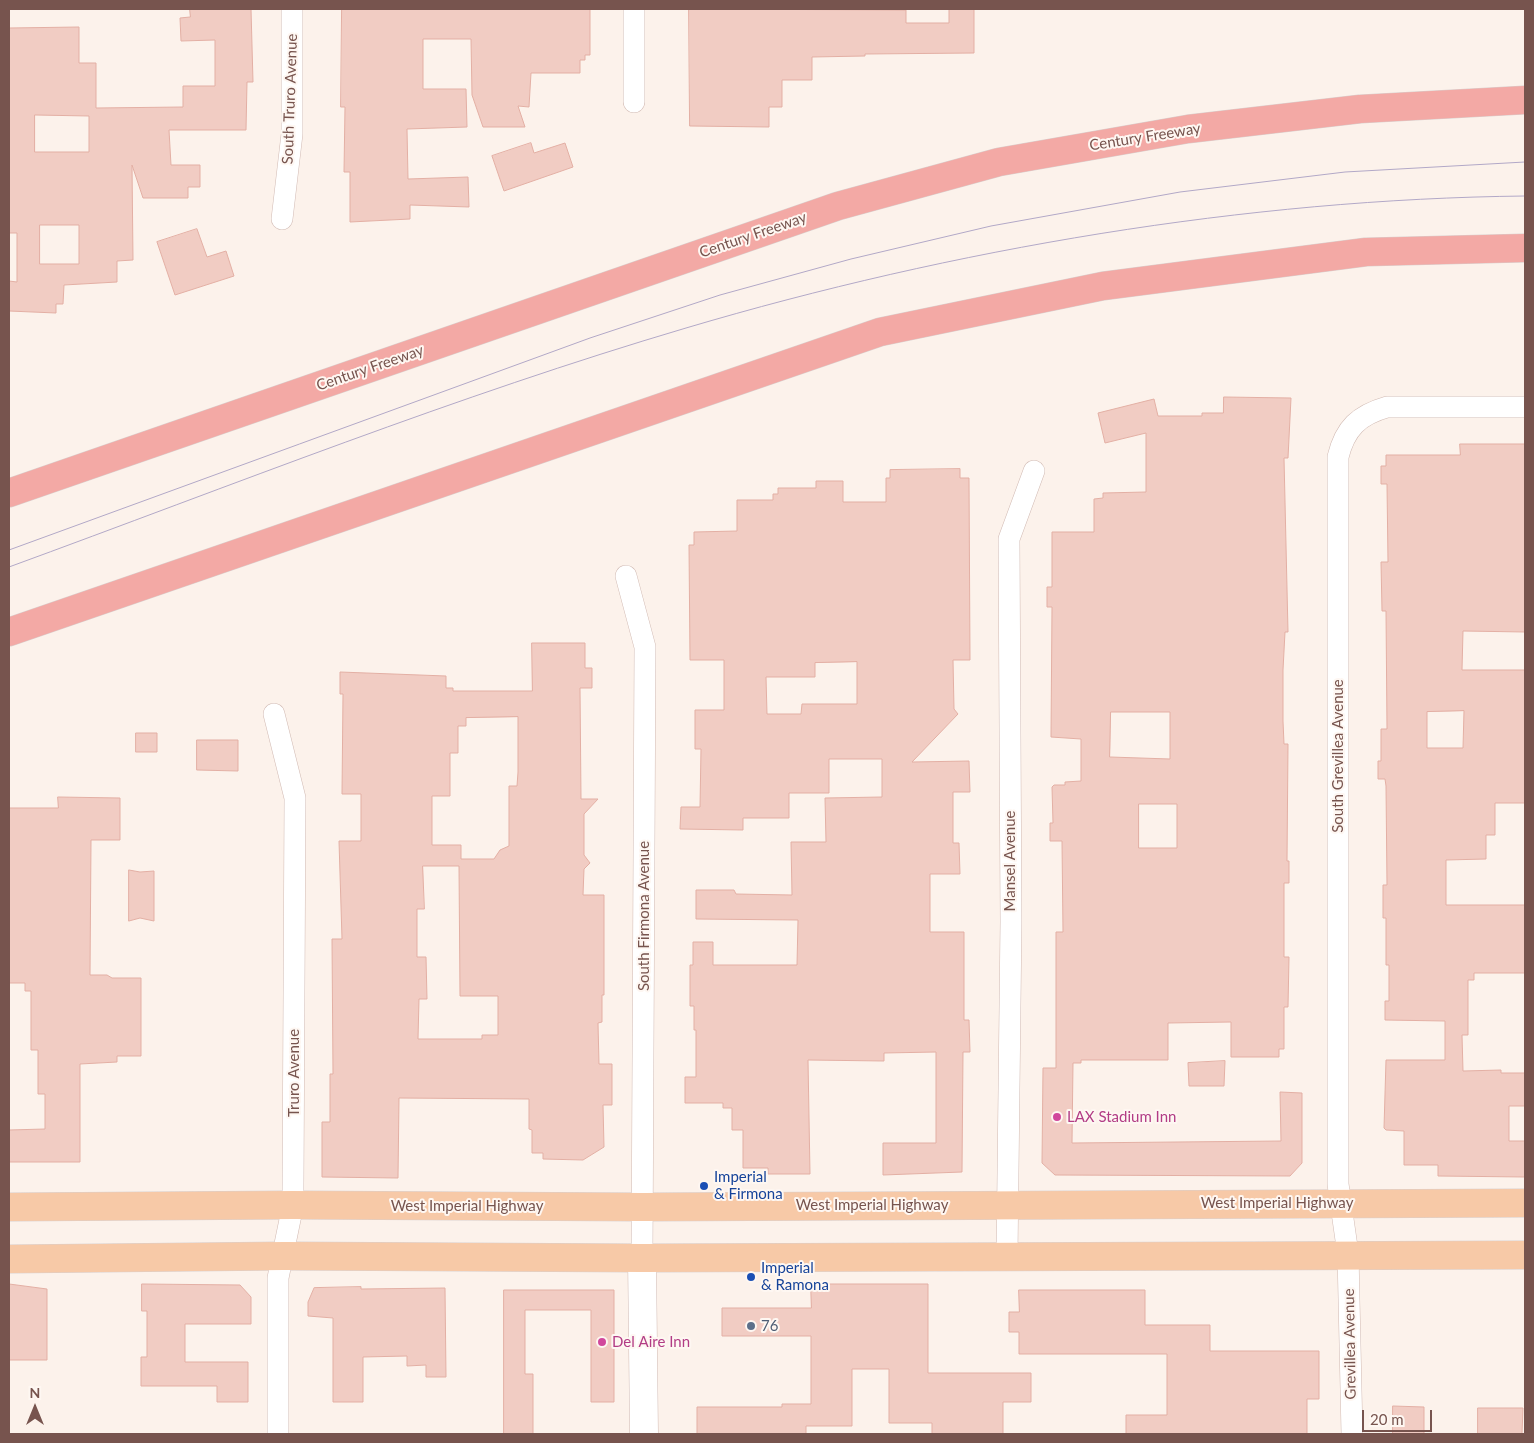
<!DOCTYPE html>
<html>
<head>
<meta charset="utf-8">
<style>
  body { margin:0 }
  #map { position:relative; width:1534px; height:1443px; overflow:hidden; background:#fcf2eb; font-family:Lato,sans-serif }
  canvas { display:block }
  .frame { position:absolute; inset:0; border:10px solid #77544e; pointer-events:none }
  .north { position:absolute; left:10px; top:1383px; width:50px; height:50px; -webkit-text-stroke:4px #fef7f2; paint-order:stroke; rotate:0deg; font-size:14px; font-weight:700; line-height:20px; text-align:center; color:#77544e }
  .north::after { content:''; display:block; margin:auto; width:18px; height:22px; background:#77544e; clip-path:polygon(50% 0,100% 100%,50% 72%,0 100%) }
  .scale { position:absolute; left:1362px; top:1410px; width:70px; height:22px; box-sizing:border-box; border:2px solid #77544e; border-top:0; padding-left:6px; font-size:15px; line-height:18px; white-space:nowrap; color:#77544e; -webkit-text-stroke:4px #fef7f2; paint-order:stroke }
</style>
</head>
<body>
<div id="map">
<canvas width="1534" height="1443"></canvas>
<div class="frame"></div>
<div class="north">N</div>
<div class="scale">20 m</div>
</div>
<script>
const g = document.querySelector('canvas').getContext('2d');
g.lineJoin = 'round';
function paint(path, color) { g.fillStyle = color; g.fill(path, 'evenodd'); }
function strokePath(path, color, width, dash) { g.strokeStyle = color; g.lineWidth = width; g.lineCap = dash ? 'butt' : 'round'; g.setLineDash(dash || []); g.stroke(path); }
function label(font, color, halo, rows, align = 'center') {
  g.font = font + ' Lato,sans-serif'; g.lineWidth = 4; g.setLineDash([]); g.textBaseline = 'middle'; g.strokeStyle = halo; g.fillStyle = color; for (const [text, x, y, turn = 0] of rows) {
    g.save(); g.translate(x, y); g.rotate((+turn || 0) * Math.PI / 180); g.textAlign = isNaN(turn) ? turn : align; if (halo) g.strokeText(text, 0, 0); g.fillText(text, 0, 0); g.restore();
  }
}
const building = new Path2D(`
  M 190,9 L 251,9 L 253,82 L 247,82 L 246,130 L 169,130 L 171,165 L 200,165 L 200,187 L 188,187 L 188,198 L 143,198 L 132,165 L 133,260 L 117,261 L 117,282 L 64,285 L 63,304 L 56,304 L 56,313 L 9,311 L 9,281 L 17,282 L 17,233 L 9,233 L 9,28 L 79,27 L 79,63 L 96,63 L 96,108 L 183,107 L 183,86 L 215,86 L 215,40 L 181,41 L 180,18 L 190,17 ZM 35,115 L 89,116 L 89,152 L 35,152 ZM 40,225 L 79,225 L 79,264 L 40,264 Z
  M 342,9 L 590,9 L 590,55 L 585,55 L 585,60 L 580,60 L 580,73 L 531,73 L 529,107 L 518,106 L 525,127 L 483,127 L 472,95 L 471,39 L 423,39 L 423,89 L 466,89 L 467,127 L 407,129 L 408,179 L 468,177 L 469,207 L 410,205 L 410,219 L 350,222 L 350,172 L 344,172 L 345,107 L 341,107 Z
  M 689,9 L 906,10 L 906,23 L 949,23 L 949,9 L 974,9 L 974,53 L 865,54 L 865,56 L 812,57 L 812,80 L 782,80 L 782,107 L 769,107 L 769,127 L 690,126 Z
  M 531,143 L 534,153 L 565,143 L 573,167 L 504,191 L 492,156 Z
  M 197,229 L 207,257 L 226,251 L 234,276 L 175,295 L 157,242 Z
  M 1224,397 L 1291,398 L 1288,458 L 1284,458 L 1288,632 L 1285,632 L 1283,670 L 1283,721 L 1284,744 L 1288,744 L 1287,861 L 1289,861 L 1289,883 L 1284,883 L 1284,957 L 1289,957 L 1288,1007 L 1284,1007 L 1284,1049 L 1279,1049 L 1279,1057 L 1231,1057 L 1231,1022 L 1168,1023 L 1168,1060 L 1081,1060 L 1081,1063 L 1073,1063 L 1072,1143 L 1281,1141 L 1280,1092 L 1302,1093 L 1302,1163 L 1290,1176 L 1055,1175 L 1042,1163 L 1043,1068 L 1056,1068 L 1056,932 L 1063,932 L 1062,841 L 1050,841 L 1050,823 L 1053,823 L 1052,787 L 1054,785 L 1065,785 L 1065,782 L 1081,781 L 1081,739 L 1051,737 L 1052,607 L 1047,607 L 1047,587 L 1052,587 L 1052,532 L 1094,532 L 1094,499 L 1103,498 L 1103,493 L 1146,492 L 1146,433 L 1105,443 L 1098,413 L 1154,399 L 1158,416 L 1202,416 L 1202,413 L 1223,413 ZM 1111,712 L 1170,712 L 1170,759 L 1110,757 ZM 1139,804 L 1177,804 L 1177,848 L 1139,848 Z
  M 1460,444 L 1525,444 L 1525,632 L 1463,631 L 1462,670 L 1525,670 L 1525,803 L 1495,803 L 1495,835 L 1486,835 L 1486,859 L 1446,860 L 1446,905 L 1525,905 L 1525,973 L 1474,973 L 1474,980 L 1468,980 L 1468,1035 L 1462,1035 L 1463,1071 L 1501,1070 L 1501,1073 L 1525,1073 L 1525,1106 L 1509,1106 L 1509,1141 L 1525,1141 L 1525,1177 L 1438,1176 L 1438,1165 L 1404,1165 L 1404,1131 L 1386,1130 L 1384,1128 L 1386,1060 L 1445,1060 L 1445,1021 L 1385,1020 L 1385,1001 L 1389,1001 L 1389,965 L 1386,965 L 1386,918 L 1383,918 L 1383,885 L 1387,885 L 1386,786 L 1385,779 L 1378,779 L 1378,761 L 1381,761 L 1381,729 L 1387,729 L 1386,611 L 1382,611 L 1381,562 L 1388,562 L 1387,484 L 1381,484 L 1381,466 L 1386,466 L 1386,455 L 1460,455 ZM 1464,711 L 1463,748 L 1427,748 L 1427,712 Z
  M 960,469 L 960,478 L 969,478 L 970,660 L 953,660 L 954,709 L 958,714 L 912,762 L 969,761 L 970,792 L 953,792 L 953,843 L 959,843 L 960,874 L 930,874 L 930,932 L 964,932 L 964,1020 L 969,1020 L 970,1052 L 963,1052 L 962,1172 L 883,1175 L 883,1143 L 936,1143 L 936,1052 L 884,1053 L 884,1061 L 808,1060 L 810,1174 L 768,1174 L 768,1168 L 743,1168 L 743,1130 L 732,1130 L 732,1108 L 723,1108 L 723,1103 L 685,1103 L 685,1077 L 696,1077 L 696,1030 L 694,1030 L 694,1006 L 690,1006 L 690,965 L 693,965 L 693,942 L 713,942 L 713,965 L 797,965 L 798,920 L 696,919 L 696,890 L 734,890 L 736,894 L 792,895 L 791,842 L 826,842 L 825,798 L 882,797 L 882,759 L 829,759 L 829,793 L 789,793 L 789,818 L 743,818 L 743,830 L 680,829 L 681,807 L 700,807 L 701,749 L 695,749 L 695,710 L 724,710 L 724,660 L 690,660 L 689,545 L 694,545 L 694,532 L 737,531 L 737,500 L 773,500 L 773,494 L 778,494 L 778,488 L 816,488 L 816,481 L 843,481 L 843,502 L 886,502 L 886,478 L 890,478 L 890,470 ZM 857,662 L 857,704 L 802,704 L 801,714 L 767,714 L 766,677 L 815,677 L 815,663 Z
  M 532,643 L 585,643 L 585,668 L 592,668 L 592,688 L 580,688 L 581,799 L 598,799 L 584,814 L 584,855 L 590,863 L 584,869 L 583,895 L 604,895 L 604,995 L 602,995 L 602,1022 L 598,1023 L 599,1064 L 612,1064 L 612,1105 L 603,1105 L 604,1147 L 583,1160 L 543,1159 L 543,1153 L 532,1153 L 532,1130 L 529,1129 L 529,1099 L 399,1098 L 398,1178 L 322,1177 L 322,1122 L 330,1122 L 330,1074 L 333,1074 L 332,939 L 342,939 L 339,841 L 361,841 L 361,794 L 342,794 L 343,694 L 340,694 L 340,672 L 446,676 L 446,688 L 453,688 L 453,691 L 532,691 ZM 518,717 L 518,772 L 517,786 L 509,786 L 509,846 L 500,850 L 494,859 L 461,859 L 461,845 L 432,845 L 432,796 L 450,796 L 450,753 L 458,753 L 458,726 L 466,726 L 466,718 ZM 423,866 L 459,866 L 460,996 L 498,996 L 498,1035 L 482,1035 L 482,1039 L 418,1039 L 419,999 L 427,999 L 426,957 L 417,957 L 417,909 L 424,909 Z
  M 136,733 L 157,733 L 157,752 L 136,752 Z
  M 197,740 L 238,740 L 238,771 L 197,770 Z
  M 58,797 L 120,798 L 120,840 L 91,840 L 90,975 L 107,975 L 112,978 L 141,978 L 141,1056 L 117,1056 L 117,1062 L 80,1064 L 80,1162 L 9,1162 L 9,1130 L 45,1129 L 45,1094 L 38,1094 L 38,1050 L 31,1050 L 31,991 L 25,991 L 25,983 L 9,983 L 9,808 L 58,808 Z
  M 129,870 L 140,872 L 154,871 L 154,921 L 140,918 L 129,921 Z
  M 1225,1061 L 1224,1086 L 1189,1086 L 1188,1063 Z
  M 9,1284 L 47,1289 L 47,1360 L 9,1360 Z
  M 142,1284 L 240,1285 L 251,1297 L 251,1324 L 185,1324 L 185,1362 L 248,1362 L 248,1402 L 217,1402 L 217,1386 L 141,1386 L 141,1357 L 147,1357 L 147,1311 L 142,1311 Z
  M 811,1284 L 928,1284 L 928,1373 L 1031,1373 L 1031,1402 L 1003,1402 L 1003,1434 L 932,1434 L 932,1423 L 889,1423 L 889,1369 L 852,1369 L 852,1426 L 806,1426 L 806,1434 L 697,1434 L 697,1407 L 782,1407 L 782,1404 L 811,1404 L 811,1336 L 722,1336 L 722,1308 L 811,1308 Z
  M 361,1287 L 361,1289 L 445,1288 L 446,1377 L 426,1377 L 426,1365 L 407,1366 L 407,1356 L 363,1357 L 363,1402 L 333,1402 L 333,1318 L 308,1316 L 308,1302 L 314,1288 Z
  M 504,1290 L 614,1290 L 614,1402 L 591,1402 L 591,1310 L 525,1310 L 525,1374 L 533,1374 L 533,1434 L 504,1434 Z
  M 1019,1290 L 1145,1290 L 1145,1325 L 1210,1325 L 1210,1351 L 1319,1351 L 1319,1399 L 1307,1399 L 1307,1434 L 1126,1434 L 1126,1415 L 1167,1415 L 1167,1354 L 1019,1354 L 1019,1332 L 1009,1332 L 1009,1312 L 1019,1312 Z
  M 1393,1406 L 1424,1407 L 1424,1434 L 1393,1434 Z
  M 1478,1408 L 1523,1408 L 1522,1434 L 1478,1434 Z`);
const minor = new Path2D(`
  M 634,102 L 634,9
  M 282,219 L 292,134 L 292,9
  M 626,576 L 645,647 L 642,1258
  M 274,714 L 295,798 L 293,1186 L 293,1205 L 278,1278 L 278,1434
  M 1007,1256 L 1011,922 L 1009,539 L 1034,471
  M 1352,1434 L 1348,1254 L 1338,1184 L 1338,457 C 1345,428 1359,415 1387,407 L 1525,407`);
const tertiary = new Path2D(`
  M 642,1258 L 644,1434`);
const primary = new Path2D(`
  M 9,1207 L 293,1205 L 642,1207 L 1525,1203
  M 9,1259 L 284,1256 L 642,1258 L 1525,1255`);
const motorway = new Path2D(`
  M 9,493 L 838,206 L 999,162 L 1188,129 L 1360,109 L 1525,100
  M 9,632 L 880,332 L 1103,286 L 1366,252 L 1525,248`);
const tram = new Path2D(`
  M 9,550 L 590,338 L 720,295 L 851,259 L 991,226 L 1180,192 L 1345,172 L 1525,162
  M 9,567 C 233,485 456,396 686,328 C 952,249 1247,199 1525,196`);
const markers = [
  [1057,1117,5,"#d1479c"],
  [704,1186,5,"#1a4fb4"],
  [751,1277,5,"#1a4fb4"],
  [751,1326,5,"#5c6f8a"],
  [602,1342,5,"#d1479c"]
];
const streetNames = [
  ["South Truro Avenue",290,99,-88],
  ["Century Freeway",1145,137,-9],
  ["Century Freeway",753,235,-19],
  ["Century Freeway",370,368,-19],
  ["South Grevillea Avenue",1338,756,-90],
  ["Mansel Avenue",1010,861,-90],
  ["South Firmona Avenue",644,916,-90],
  ["Truro Avenue",294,1073,-90],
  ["West Imperial Highway",1277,1203],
  ["West Imperial Highway",872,1205],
  ["West Imperial Highway",467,1206],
  ["Grevillea Avenue",1350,1344,-91]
];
const hotelNames = [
  ["LAX Stadium Inn",1067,1117],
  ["Del Aire Inn",612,1342]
];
const transitNames = [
  ["Imperial",714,1177],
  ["& Firmona",714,1194],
  ["Imperial",761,1268],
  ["& Ramona",761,1285]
];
const serviceNames = [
  ["76",761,1326]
];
paint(building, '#f1ccc3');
strokePath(building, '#e3afa4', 1);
strokePath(minor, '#d1bab3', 22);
strokePath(tertiary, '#d1bab3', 29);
strokePath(primary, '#d9cfcd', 29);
strokePath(motorway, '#d9cfcd', 29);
strokePath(minor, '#fff', 21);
strokePath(tertiary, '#fff', 28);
strokePath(primary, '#f7c9a7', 28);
strokePath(motorway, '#f3a9a5', 28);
strokePath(tram, '#b2a8c7', 1);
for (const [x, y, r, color] of markers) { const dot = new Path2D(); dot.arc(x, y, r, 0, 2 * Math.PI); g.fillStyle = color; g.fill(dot); strokePath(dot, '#fef7f2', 2); }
label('15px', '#77544e', '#fef7f2', streetNames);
label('15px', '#b23c85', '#fef7f2', hotelNames, 'left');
label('15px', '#164399', '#fef7f2', transitNames, 'left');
label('15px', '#4e5e75', '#fef7f2', serviceNames, 'left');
</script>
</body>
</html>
